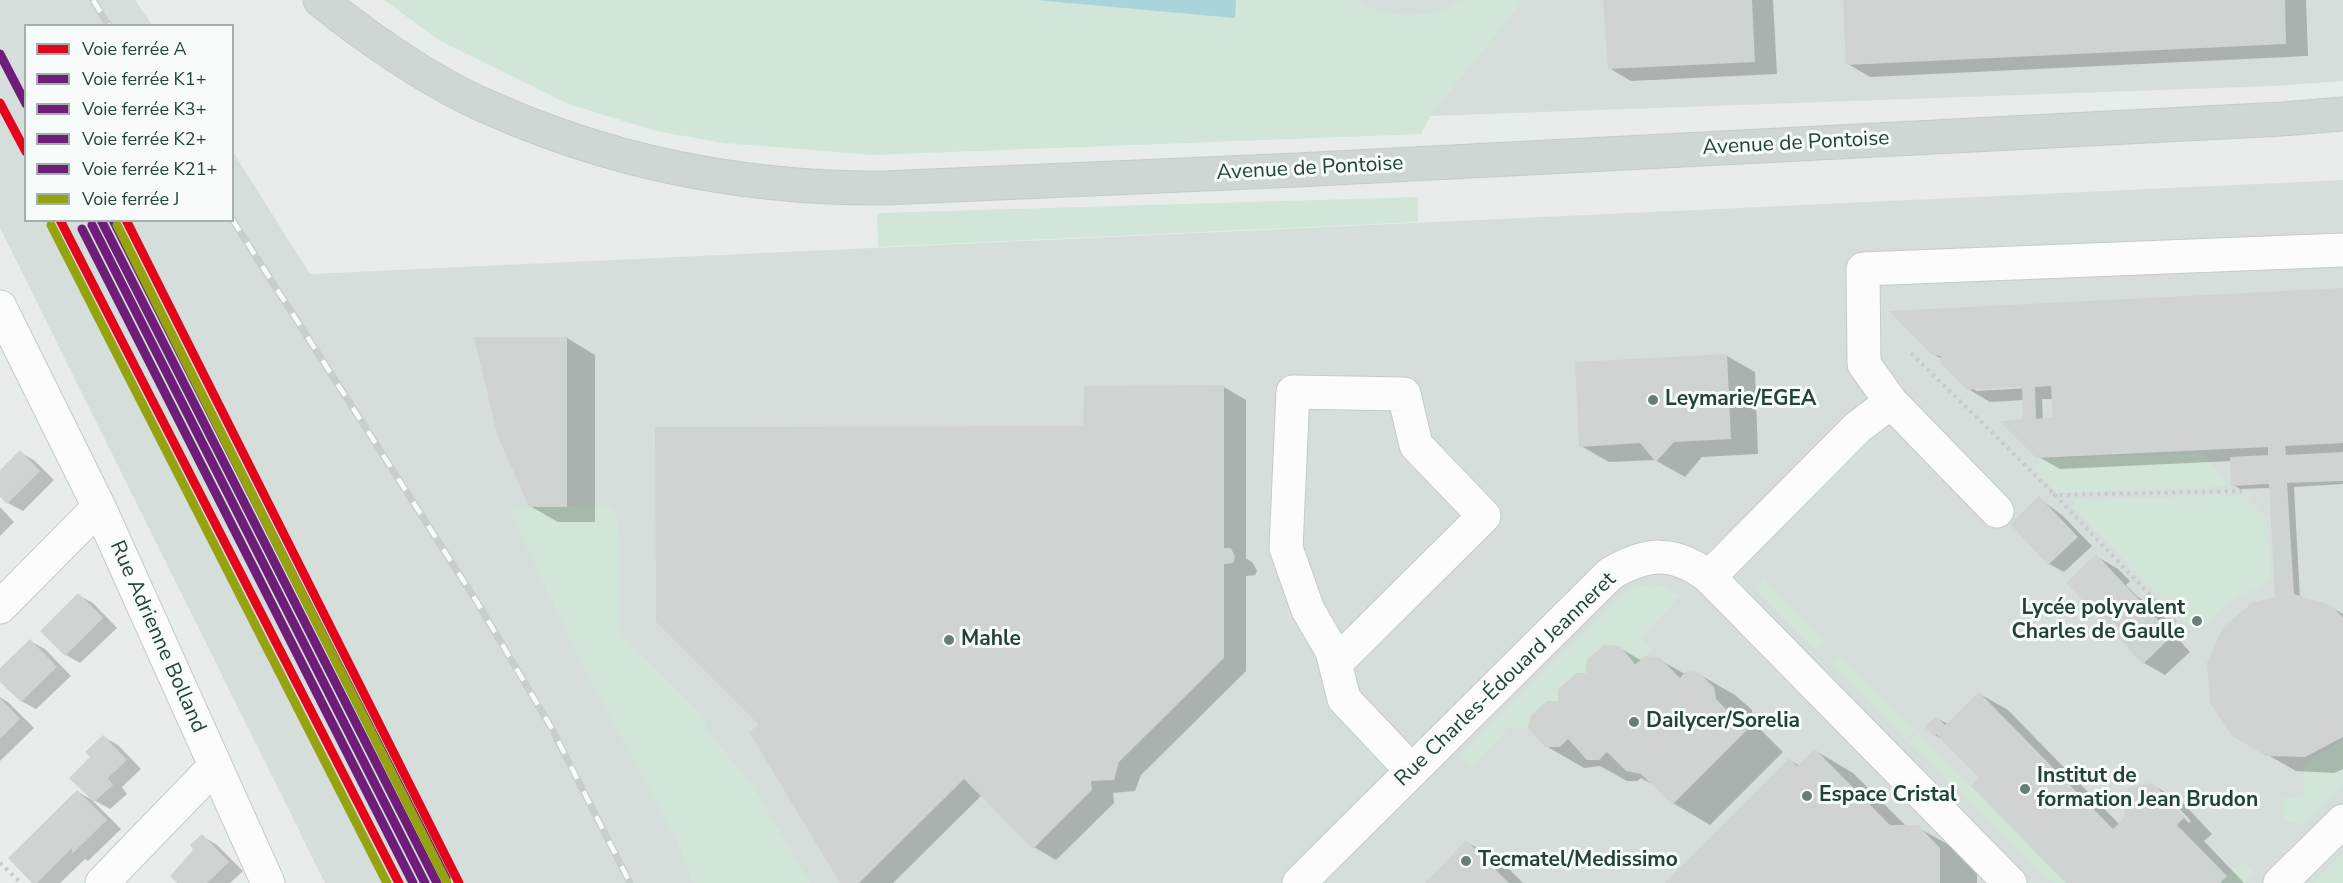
<!DOCTYPE html>
<html>
<head>
<meta charset="utf-8">
<style>
  body { margin:0 }
  #map { position:relative; width:2343px; height:883px; overflow:hidden; background:#e8edeb; font-family:"Nunito Sans",sans-serif }
  canvas { display:block }
  .legend { position:absolute; left:24px; top:24px; width:210px; height:198px; box-sizing:border-box; background:#f7fbf9; border:2px solid #a3b1ad; margin:0; padding:8px 10px; list-style:none; font-size:18px; color:#24423a }
  .legend li { display:flex; align-items:center; gap:12px; height:30px }
  .legend b { width:30px; border:2px solid #a3b1ad }
</style>
</head>
<body>
<div id="map">
<canvas width="2343" height="883"></canvas>
<ul class="legend">
<li><b style="height:8px;background:#e3051c"></b>Voie ferrée A</li>
<li><b style="height:8px;background:#6e1e78"></b>Voie ferrée K1+</li>
<li><b style="height:8px;background:#6e1e78"></b>Voie ferrée K3+</li>
<li><b style="height:8px;background:#6e1e78"></b>Voie ferrée K2+</li>
<li><b style="height:8px;background:#6e1e78"></b>Voie ferrée K21+</li>
<li><b style="height:8px;background:#95a311"></b>Voie ferrée J</li>
</ul>
</div>
<script>
const g = document.querySelector('canvas').getContext('2d');
g.lineJoin = 'round';
function paint(path, color) { g.fillStyle = color; g.fill(path, 'evenodd'); }
function strokePath(path, color, width, dash) { g.strokeStyle = color; g.lineWidth = width; g.lineCap = dash ? 'butt' : 'round'; g.setLineDash(dash || []); g.stroke(path); }
function label(font, color, halo, rows, align = 'center') {
  g.font = font + ' "Nunito Sans",sans-serif'; g.lineWidth = 6; g.setLineDash([]); g.textBaseline = 'middle'; g.strokeStyle = halo; g.fillStyle = color; for (const [text, x, y, turn = 0] of rows) {
    g.save(); g.translate(x, y); g.rotate((+turn || 0) * Math.PI / 180); g.textAlign = isNaN(turn) ? turn : align; if (halo) g.strokeText(text, 0, 0); g.fillText(text, 0, 0); g.restore();
  }
}
const built = new Path2D(`
  M 0,0 L 135,0 L 152,25 L 26,26 L 26,220 L 232,220 L 233,152 L 310,274 L 2343,180 L 2343,883 L 325,883 L 0,228 Z
  M 422,0 L 2343,0 L 2343,81 L 2274,86 L 1430,116 Z`);
const green = new Path2D(`
  M 384,0 L 1036,0 L 1234,18 L 1236,0 L 1355,0 C 1380,17 1412,18 1441,11 C 1450,9 1458,1 1467,0 C 1485,0 1505,0 1523,0 L 1430,116 L 1421,134 L 874,155 L 723,143 L 656,131 L 568,104 L 437,39 Z
  M 1418,197 L 1418,222 L 878,247 L 877,213 Z
  M 2202,453 L 2230,486 L 2057,493 L 2032,467 L 2041,459 Z
  M 2243,495 L 2267,519 L 2271,576 C 2260,591 2249,589 2234,599 C 2221,607 2212,618 2202,630 L 2182,620 L 2075,509 L 2074,500 Z
  M 576,505 L 605,505 L 615,512 L 619,523 L 620,632 L 702,715 L 708,732 L 752,785 L 810,883 L 693,883 L 677,840 L 581,663 L 509,509 Z
  M 1764,580 L 1825,641 L 1816,650 L 1755,589 Z
  M 1653,585 L 1662,586 L 1680,596 L 1641,638 L 1652,649 L 1635,664 L 1620,646 L 1604,645 L 1587,660 L 1586,673 L 1576,673 L 1558,690 L 1558,701 L 1547,701 L 1530,717 L 1528,728 L 1509,727 L 1472,767 L 1460,755 L 1620,595 L 1634,587 Z
  M 1840,656 L 1915,730 L 1906,738 L 1832,665 Z
  M 1918,733 L 2066,883 L 2052,883 L 1909,742 Z
  M 2343,740 L 2343,784 L 2304,824 L 2284,820 L 2283,798 L 2303,797 L 2304,764 Z
  M 2343,853 L 2343,883 L 2312,883 Z
  M 2243,861 L 2254,873 L 2244,883 L 2220,883 Z`);
const water = new Path2D(`
  M 1036,0 L 1236,0 L 1235,18 Z`);
const shadow = new Path2D(`
  M 1605,0 L 1773,0 L 1777,74 L 1631,81 L 1609,68 Z
  M 1844,0 L 2306,0 L 2308,56 L 1870,77 L 1848,64 Z
  M 2343,290 L 2343,484 L 2294,487 L 2300,598 L 2329,606 L 2343,614 L 2343,769 L 2334,773 L 2296,771 L 2233,735 L 2279,598 L 2271,488 L 2240,489 L 2233,485 L 2232,461 L 2060,469 L 2037,456 L 2025,421 L 2024,400 L 1990,402 L 1968,389 L 1942,359 L 1933,354 ZM 2029,385 L 2029,388 L 1976,391 L 1973,388 ZM 2042,399 L 2053,399 L 2054,419 L 2043,420 Z
  M 567,338 L 595,355 L 595,522 L 558,522 L 530,506 Z
  M 1727,356 L 1755,372 L 1758,454 L 1702,457 L 1685,477 L 1655,460 L 1609,462 L 1581,446 Z
  M 1224,387 L 1246,400 L 1246,558 L 1253,563 L 1257,571 L 1255,575 L 1246,576 L 1246,671 L 1141,775 L 1135,791 L 1113,793 L 1114,803 L 1056,860 L 1034,847 L 982,795 L 893,883 L 842,883 L 761,726 L 1085,428 Z
  M 20,452 L 35,461 L 54,480 L 23,511 L 8,503 L 0,495 L 0,472 Z
  M 2039,498 L 2063,516 L 2092,546 L 2064,572 L 2049,564 Z
  M 0,507 L 14,522 L 0,536 Z
  M 2096,556 L 2118,569 L 2130,581 L 2126,585 L 2138,597 L 2153,606 L 2172,626 L 2169,629 L 2190,652 L 2165,675 L 2144,663 Z
  M 78,595 L 93,603 L 117,628 L 80,663 L 66,655 Z
  M 30,641 L 45,649 L 71,676 L 36,709 L 21,701 L 0,680 L 0,670 Z
  M 1620,648 L 1642,661 L 1658,659 L 1685,674 L 1697,673 L 1735,695 L 1752,710 L 1753,722 L 1783,752 L 1710,825 L 1673,803 L 1655,786 L 1641,778 L 1637,781 L 1627,781 L 1600,766 L 1584,768 L 1546,746 L 1559,703 L 1588,674 Z
  M 1980,694 L 2008,710 L 2119,824 L 2152,785 L 2181,801 L 2212,834 L 2204,841 L 2244,883 L 2068,883 L 1981,778 L 1946,742 L 1935,735 L 1937,718 L 1948,724 ZM 2167,800 L 2171,800 L 2191,821 L 2189,823 Z
  M 0,697 L 8,702 L 34,728 L 0,761 Z
  M 104,737 L 118,745 L 141,769 L 122,787 L 127,794 L 110,809 L 94,800 L 92,757 Z
  M 1816,751 L 1853,773 L 1907,827 L 1917,827 L 1956,849 L 1977,871 L 1977,883 L 1666,883 L 1790,760 L 1800,766 Z
  M 77,791 L 92,800 L 121,829 L 88,861 L 85,859 L 60,883 L 35,883 Z
  M 202,836 L 217,845 L 243,871 L 230,883 L 180,883 Z
  M 1467,842 L 1504,864 L 1523,883 L 1427,883 Z`);
const building = new Path2D(`
  M 1603,0 L 1752,0 L 1755,62 L 1608,69 Z
  M 1843,0 L 2285,0 L 2286,44 L 1846,65 Z
  M 2343,288 L 2343,443 L 2285,446 L 2286,455 L 2343,452 L 2343,481 L 2287,483 L 2294,594 L 2330,605 L 2343,617 L 2343,737 L 2305,757 L 2266,756 L 2232,736 L 2210,703 L 2207,663 L 2223,627 L 2253,602 L 2275,597 L 2269,484 L 2231,486 L 2230,457 L 2268,455 L 2268,447 L 2036,458 L 1999,421 L 2023,419 L 2022,387 L 1967,390 L 1940,363 L 1941,356 L 1932,355 L 1889,311 ZM 2051,386 L 2053,417 L 2036,419 L 2035,387 Z
  M 474,337 L 567,337 L 567,507 L 529,507 L 497,434 Z
  M 1727,354 L 1731,439 L 1674,442 L 1656,462 L 1640,443 L 1579,447 L 1575,362 Z
  M 1224,385 L 1224,548 L 1231,548 L 1235,557 L 1233,563 L 1224,564 L 1224,658 L 1119,762 L 1114,780 L 1091,781 L 1092,790 L 1033,849 L 964,779 L 859,883 L 840,883 L 749,732 L 759,725 L 656,622 L 655,427 L 1083,426 L 1084,386 Z
  M 20,450 L 40,471 L 7,504 L 0,497 L 0,470 Z
  M 2039,496 L 2078,537 L 2048,565 L 2010,524 Z
  M 2096,554 L 2161,623 L 2157,626 L 2169,639 L 2143,664 L 2066,583 Z
  M 78,593 L 103,618 L 65,656 L 40,631 Z
  M 30,639 L 57,667 L 21,702 L 0,682 L 0,668 Z
  M 1604,645 L 1620,646 L 1635,664 L 1646,656 L 1659,657 L 1680,678 L 1685,672 L 1697,671 L 1714,687 L 1716,699 L 1747,730 L 1672,805 L 1641,774 L 1626,771 L 1607,752 L 1599,760 L 1587,760 L 1568,739 L 1560,747 L 1545,747 L 1528,728 L 1530,717 L 1547,701 L 1558,701 L 1558,690 L 1576,673 L 1586,673 L 1587,660 Z
  M 1979,692 L 2113,829 L 2125,817 L 2123,793 L 2132,786 L 2153,783 L 2185,817 L 2177,825 L 2227,876 L 2220,883 L 2066,883 L 1971,786 L 1979,778 L 1936,734 L 1934,737 L 1925,727 L 1936,716 L 1945,725 Z
  M 0,698 L 20,719 L 0,739 Z
  M 103,735 L 127,760 L 108,778 L 113,785 L 94,802 L 69,778 L 90,757 L 85,752 Z
  M 1815,749 L 1890,825 L 1918,825 L 1940,848 L 1940,883 L 1664,883 L 1789,758 L 1797,766 Z
  M 77,790 L 107,820 L 72,854 L 72,848 L 37,883 L 32,883 L 8,858 Z
  M 202,834 L 229,862 L 207,883 L 177,883 L 170,876 L 193,850 L 190,845 Z
  M 1466,840 L 1509,883 L 1425,883 Z`);
const path = new Path2D(`
  M 1911,353 L 2055,495
  M 2186,633 L 2055,495 L 2242,491
  M 0,863 L 21,883`);
const minor = new Path2D(`
  M 0,307 L 99,507 L 268,883
  M 1891,402 L 1864,364 L 1863,269 L 2343,250
  M 1709,577 L 1858,427 L 1891,402 L 1997,511
  M 0,607 L 99,507
  M 1335,664 L 1484,516 L 1416,445 L 1404,394 L 1293,392 L 1286,548 L 1308,610 L 1332,651 L 1344,699 L 1412,771
  M 102,883 L 215,766
  M 1299,883 L 1610,574 C 1647,552 1674,550 1709,577 L 2010,883
  M 2280,883 L 2343,821`);
const major = new Path2D(`
  M 320,0 C 365,36 426,79 479,103 C 607,162 744,189 884,188 L 1297,170 L 2282,119 L 2343,114`);
const rail = new Path2D(`
  M 93,0 L 109,26
  M 232,219 L 477,602 L 551,727 L 630,883`);
const rail1 = new Path2D(`
  M 0,103 L 26,152
  M 60,220 L 399,883
  M 126,220 L 459,883`);
const rail2 = new Path2D(`
  M 0,54 L 26,104
  M 101,220 L 437,883`);
const rail3 = new Path2D(`
  M 92,225 L 425,883`);
const rail4 = new Path2D(`
  M 113,220 L 446,878`);
const rail5 = new Path2D(`
  M 82,229 L 413,883`);
const rail6 = new Path2D(`
  M 51,225 L 387,883
  M 117,225 L 447,883`);
const markers = [
  [1653,400,6,"#697e78"],
  [2197,621,6,"#697e78"],
  [949,640,6,"#697e78"],
  [1634,722,6,"#697e78"],
  [2025,789,6,"#697e78"],
  [1807,796,6,"#697e78"],
  [1466,861,6,"#697e78"]
];
const streetNames = [
  ["Avenue de Pontoise",1796,144,-3],
  ["Avenue de Pontoise",1310,169,-3],
  ["Rue Adrienne Bolland",157,637,66],
  ["Rue Charles-Édouard Jeanneret",1506,680,-44]
];
const poiNames = [
  ["Leymarie/EGEA",1665,400],
  ["Lycée polyvalent",2185,609,"right"],
  ["Charles de Gaulle",2185,633,"right"],
  ["Mahle",961,640],
  ["Dailycer/Sorelia",1646,722],
  ["Institut de",2037,777],
  ["formation Jean Brudon",2037,801],
  ["Espace Cristal",1819,796],
  ["Tecmatel/Medissimo",1478,861]
];
paint(built, '#d6dedb');
paint(green, '#d1e6d8');
paint(water, '#a9d4db');
paint(shadow, '#0003');
paint(building, '#cfd4d2');
strokePath(minor, '#c5cac8', 35);
strokePath(major, '#c3ccc9', 35);
strokePath(path, '#c3ccca', 4, [3, 4.5]);
strokePath(minor, '#fcfcfc', 33);
strokePath(major, '#cfd7d5', 33);
strokePath(rail, '#c9cdcc', 7);
strokePath(rail, '#f7fbf9', 4.5, [14]);
strokePath(rail1, '#e3051c', 9);
strokePath(rail2, '#6e1e78', 9);
strokePath(rail3, '#6e1e78', 9);
strokePath(rail4, '#6e1e78', 9);
strokePath(rail5, '#6e1e78', 9);
strokePath(rail6, '#95a311', 9);
for (const [x, y, r, color] of markers) { const dot = new Path2D(); dot.arc(x, y, r, 0, 2 * Math.PI); g.fillStyle = color; g.fill(dot); strokePath(dot, '#f7fbf9', 2); }
label('21px', '#24423a', '#f7fbf9', streetNames);
label('bold 21px', '#24423a', '#f7fbf9', poiNames, 'left');
</script>
</body>
</html>
